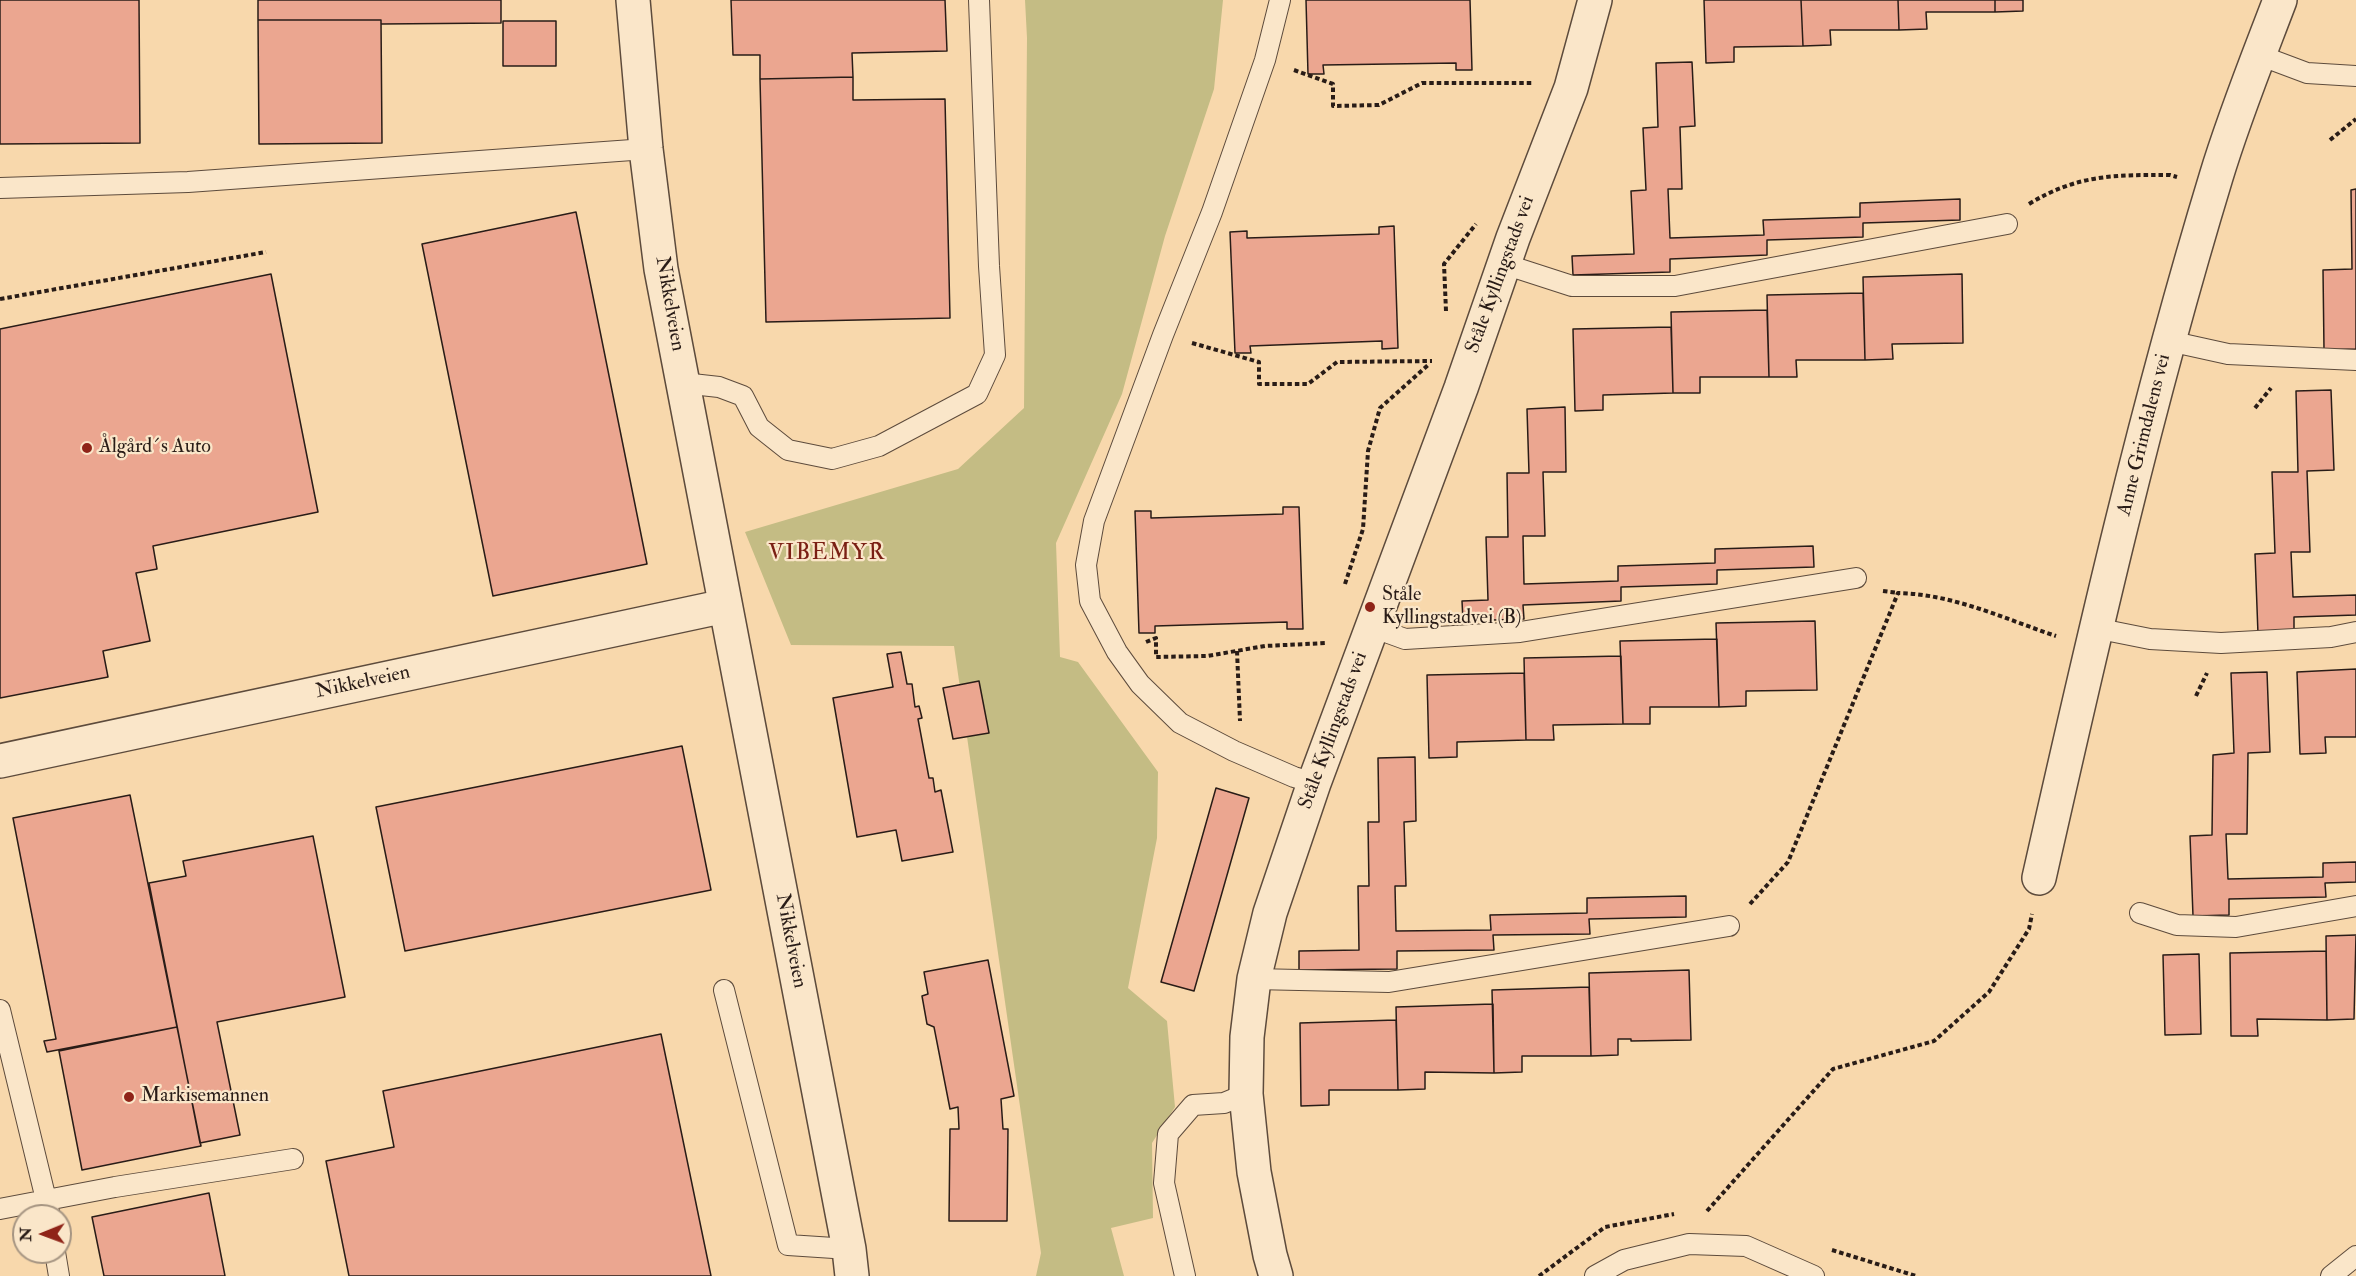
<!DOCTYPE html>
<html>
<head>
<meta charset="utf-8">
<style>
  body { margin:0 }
  #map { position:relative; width:2356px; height:1276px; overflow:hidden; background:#f8d8ac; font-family:"IM FELL Double Pica",serif }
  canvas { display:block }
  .north { position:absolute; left:12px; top:1204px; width:60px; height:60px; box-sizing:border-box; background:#fae6c9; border:2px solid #a69582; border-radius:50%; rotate:269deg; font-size:16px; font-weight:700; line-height:24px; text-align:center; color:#291c17 }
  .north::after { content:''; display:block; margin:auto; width:21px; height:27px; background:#8f2418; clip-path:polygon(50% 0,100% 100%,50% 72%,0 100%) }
</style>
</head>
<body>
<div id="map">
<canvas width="2356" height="1276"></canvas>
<div class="north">N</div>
</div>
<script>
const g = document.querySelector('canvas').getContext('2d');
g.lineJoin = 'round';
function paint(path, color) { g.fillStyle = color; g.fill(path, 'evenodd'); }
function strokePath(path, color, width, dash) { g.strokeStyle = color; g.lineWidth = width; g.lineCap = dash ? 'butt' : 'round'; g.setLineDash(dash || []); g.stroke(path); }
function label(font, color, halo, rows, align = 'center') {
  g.font = font + ' "IM FELL Double Pica",serif'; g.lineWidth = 4.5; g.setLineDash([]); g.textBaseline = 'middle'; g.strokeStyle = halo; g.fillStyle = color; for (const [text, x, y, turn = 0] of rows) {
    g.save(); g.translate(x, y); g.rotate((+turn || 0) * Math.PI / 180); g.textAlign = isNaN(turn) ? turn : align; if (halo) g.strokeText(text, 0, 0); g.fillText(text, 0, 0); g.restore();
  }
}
const green = new Path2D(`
  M 1025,0 L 1223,0 L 1214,89 L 1165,236 L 1122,394 L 1056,543 L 1060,657 L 1078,662 L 1158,772 L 1157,838 L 1128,988 L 1167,1021 L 1175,1107 L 1152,1143 L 1153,1218 L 1111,1228 L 1124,1276 L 1036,1276 L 1041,1253 L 954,646 L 791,645 L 745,532 L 958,469 L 1024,408 L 1027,38 Z`);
const building = new Path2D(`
  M 0,0 L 139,0 L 140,143 L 0,144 Z
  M 258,0 L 501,0 L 501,23 L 381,24 L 381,20 L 258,20 Z
  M 731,0 L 945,0 L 947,51 L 852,53 L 853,77 L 760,79 L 760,55 L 733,55 Z
  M 1306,0 L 1470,0 L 1472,70 L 1456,70 L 1456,63 L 1323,65 L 1324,74 L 1308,74 Z
  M 1704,0 L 1801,0 L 1803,46 L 1734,47 L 1734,62 L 1706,63 Z
  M 1801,0 L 1898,0 L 1899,30 L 1830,30 L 1831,45 L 1803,46 Z
  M 1898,0 L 1995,0 L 1995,12 L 1926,12 L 1927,29 L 1899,30 Z
  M 1995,0 L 2023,0 L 2023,11 L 1995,12 Z
  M 258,20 L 381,20 L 382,143 L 259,144 Z
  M 503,21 L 556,21 L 556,66 L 503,66 Z
  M 1692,62 L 1695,126 L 1680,127 L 1682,189 L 1668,189 L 1670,238 L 1764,235 L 1763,220 L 1860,217 L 1860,203 L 1960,199 L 1960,220 L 1863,223 L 1863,237 L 1767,240 L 1767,255 L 1670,259 L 1670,272 L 1573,275 L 1572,256 L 1634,254 L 1631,191 L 1646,190 L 1643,128 L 1658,127 L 1656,63 Z
  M 853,77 L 853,100 L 945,99 L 950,318 L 766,322 L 760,79 Z
  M 2356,189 L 2356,349 L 2324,350 L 2323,270 L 2352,269 L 2351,190 Z
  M 576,212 L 647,564 L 493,596 L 422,244 Z
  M 1394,226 L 1398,348 L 1382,349 L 1382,341 L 1250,346 L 1251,353 L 1235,353 L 1230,232 L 1247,231 L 1247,238 L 1379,234 L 1379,227 Z
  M 271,274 L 318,512 L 153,546 L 157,569 L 136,573 L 150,641 L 103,651 L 108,677 L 0,698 L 0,329 Z
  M 1962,274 L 1963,343 L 1892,344 L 1893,359 L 1865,360 L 1863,277 Z
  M 1863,293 L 1865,360 L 1796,360 L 1797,377 L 1769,377 L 1767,295 Z
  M 1767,310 L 1769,377 L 1700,377 L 1700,393 L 1673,393 L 1671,312 Z
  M 1671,327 L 1673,393 L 1603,395 L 1603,410 L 1575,411 L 1573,329 Z
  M 2331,390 L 2334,470 L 2307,471 L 2310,552 L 2291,552 L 2293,597 L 2356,595 L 2356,615 L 2294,617 L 2294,633 L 2258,634 L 2255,554 L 2275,553 L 2272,472 L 2298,472 L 2296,391 Z
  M 1565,407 L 1566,472 L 1543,472 L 1545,536 L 1523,536 L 1524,584 L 1618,581 L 1618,566 L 1715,563 L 1715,549 L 1813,546 L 1814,567 L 1717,570 L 1717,584 L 1621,587 L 1621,601 L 1523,605 L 1524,619 L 1463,621 L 1462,601 L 1488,600 L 1486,537 L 1508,537 L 1507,473 L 1529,473 L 1527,409 Z
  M 1283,507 L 1299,507 L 1303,629 L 1287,629 L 1287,622 L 1155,626 L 1155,633 L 1139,633 L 1135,511 L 1151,511 L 1151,518 L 1283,514 Z
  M 1815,621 L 1817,690 L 1746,691 L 1746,706 L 1719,707 L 1716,623 Z
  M 1717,639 L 1719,707 L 1650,707 L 1650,724 L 1623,724 L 1620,641 Z
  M 901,652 L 907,684 L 912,684 L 915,707 L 919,706 L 922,718 L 918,719 L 929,778 L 933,778 L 935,792 L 941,790 L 953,852 L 902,861 L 896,830 L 857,837 L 833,698 L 893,687 L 887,654 Z
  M 1621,656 L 1623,724 L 1553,725 L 1554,740 L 1526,740 L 1524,658 Z
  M 2356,669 L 2356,737 L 2325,737 L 2326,753 L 2300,754 L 2297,672 Z
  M 2267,672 L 2270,752 L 2248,753 L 2247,834 L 2226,834 L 2228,879 L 2323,877 L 2323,863 L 2356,862 L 2356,882 L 2325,883 L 2326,897 L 2229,899 L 2229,915 L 2193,916 L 2190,836 L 2212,835 L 2213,755 L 2234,753 L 2231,673 Z
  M 1524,673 L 1526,740 L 1457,742 L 1457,757 L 1429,758 L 1427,675 Z
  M 979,681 L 989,733 L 953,739 L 943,688 Z
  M 682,746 L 711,890 L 405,951 L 376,807 Z
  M 1415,757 L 1416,821 L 1404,822 L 1406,886 L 1395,886 L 1396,931 L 1491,930 L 1490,915 L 1587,913 L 1587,898 L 1686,896 L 1686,917 L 1589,919 L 1590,934 L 1493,935 L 1494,950 L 1397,951 L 1397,969 L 1299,970 L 1299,951 L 1359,950 L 1358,886 L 1369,886 L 1368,822 L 1379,822 L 1378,758 Z
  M 1216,788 L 1249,798 L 1194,991 L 1161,982 Z
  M 130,795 L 177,1027 L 47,1052 L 44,1041 L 56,1039 L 13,818 Z
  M 313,836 L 345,997 L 217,1022 L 240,1135 L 200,1143 L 149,883 L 186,876 L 183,861 Z
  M 2356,935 L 2354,1019 L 2327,1020 L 2326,936 Z
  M 2326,951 L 2327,1020 L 2257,1019 L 2258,1036 L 2231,1036 L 2230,953 Z
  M 2199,954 L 2201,1034 L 2165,1035 L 2163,955 Z
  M 988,960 L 1014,1096 L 1001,1099 L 1003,1129 L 1008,1129 L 1007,1221 L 949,1221 L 950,1129 L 959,1129 L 958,1107 L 950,1109 L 934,1027 L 927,1024 L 922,996 L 928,994 L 924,972 Z
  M 1689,970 L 1691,1040 L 1631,1041 L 1631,1039 L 1618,1039 L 1618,1055 L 1591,1056 L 1589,973 Z
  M 1589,987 L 1591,1056 L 1522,1056 L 1522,1072 L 1494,1073 L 1492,990 Z
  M 1493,1004 L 1494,1073 L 1425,1072 L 1425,1089 L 1398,1090 L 1396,1007 Z
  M 1396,1020 L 1398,1090 L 1329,1090 L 1329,1105 L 1301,1106 L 1300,1023 Z
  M 177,1027 L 201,1146 L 82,1170 L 59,1051 Z
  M 661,1034 L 711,1276 L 349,1276 L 326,1161 L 394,1147 L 383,1091 Z
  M 209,1193 L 225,1276 L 104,1276 L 92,1217 Z`);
const path = new Path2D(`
  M 1294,70 L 1333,84 L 1333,106 L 1379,105 L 1422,83 L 1532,83
  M 2330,140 L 2356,119
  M 2029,204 C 2078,174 2115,175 2170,175 L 2177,177
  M 0,299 L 266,252
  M 1446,311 L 1444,264 L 1476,224
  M 1192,343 L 1259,362 L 1259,384 L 1308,384 L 1337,362 L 1432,361
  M 2255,408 L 2271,388
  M 1345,584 L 1363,529 L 1368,451 L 1380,408 L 1428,365
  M 1883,591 L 1898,593
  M 1146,642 L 1156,638 L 1156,657 L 1207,656 L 1265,646 L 1326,643
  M 1237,651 L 1240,721
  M 2196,696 L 2207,673
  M 1750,904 L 1788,862 L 1898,593 C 1953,594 2005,619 2056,636
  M 1707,1211 L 1833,1069 L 1934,1041 L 1989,992 L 2029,929 L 2032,914
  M 1832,1250 L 1916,1276
  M 1539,1276 L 1605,1227 L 1674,1214`);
const lane = new Path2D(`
  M 1280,0 L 1265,60 L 1212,212 L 1163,335 L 1094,521 L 1086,565 L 1090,601 L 1117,652 L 1140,684 L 1180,723 L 1234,751 L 1294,777 L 1314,783
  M 2259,55 L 2307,73 L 2356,76
  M 0,188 L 188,182 L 646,149
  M 1504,264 L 1572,286 L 1675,286 L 2007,224
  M 2169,341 L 2228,354 L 2356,360
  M 683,383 L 719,387 L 743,396 L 759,427 L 788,450 L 832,459 L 879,446 L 977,394 L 995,355 L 989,266 L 979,0
  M 1372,627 L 1405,639 L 1520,632 L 1856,578
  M 2095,628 L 2150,639 L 2221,643 L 2331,637 L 2356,632
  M 2140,913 L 2177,925 L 2236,927 L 2356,906
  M 1254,979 L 1389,982 L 1729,926
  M 724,990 L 788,1245 L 849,1249
  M 0,1010 L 50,1216
  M 0,1209 L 115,1187 L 293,1159
  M 55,1252 L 59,1276
  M 1185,1276 L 1164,1183 L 1168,1134 L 1193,1105 L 1224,1103 L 1246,1094
  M 1595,1276 L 1624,1260 L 1689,1244 L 1746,1246 L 1814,1276
  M 2331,1276 L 2356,1256`);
const street = new Path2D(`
  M 633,0 L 646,149 L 661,269 L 849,1249 L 852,1276
  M 0,761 L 725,606
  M 2039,878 C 2092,643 2146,407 2216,177 C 2234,117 2258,58 2280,0
  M 1276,1276 L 1270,1255 L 1254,1172 L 1246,1094 L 1247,1037 L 1254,979 L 1270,913 L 1314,783 L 1461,388 L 1513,238 L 1571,88 L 1595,0`);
const markers = [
  [87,448,6,"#8f2418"],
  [1370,607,6,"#8f2418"],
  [129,1097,6,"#8f2418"]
];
const streetNames = [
  ["Ståle Kyllingstads vei",1501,275,-70],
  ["Nikkelveien",669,304,80],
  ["Anne Grimdalens vei",2145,435,-76],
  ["Nikkelveien",363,683,-12],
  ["Ståle Kyllingstads vei",1334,731,-70],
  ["Nikkelveien",790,941,79]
];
const poiNames = [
  ["Ålgård´s Auto",99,448],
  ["Ståle",1382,596],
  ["Kyllingstadvei (B)",1382,619],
  ["Markisemannen",141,1097]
];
const quarterNames = [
  ["VIBEMYR",827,554]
];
paint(green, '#c4bc84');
paint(building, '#eba690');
strokePath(building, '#291c17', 1.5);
strokePath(lane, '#5d4b3c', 22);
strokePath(street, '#5d4b3c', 36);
strokePath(path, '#291c17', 4, [4.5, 3]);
strokePath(lane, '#fae6c9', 20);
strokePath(street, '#fae6c9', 33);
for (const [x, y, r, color] of markers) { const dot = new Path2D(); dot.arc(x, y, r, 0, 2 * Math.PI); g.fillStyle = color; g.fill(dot); strokePath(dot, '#fae6c9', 2); }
label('20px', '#291c17', '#fae6c9', streetNames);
label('20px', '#291c17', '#fae6c9', poiNames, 'left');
g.letterSpacing = '1.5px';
label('22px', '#7a1f14', '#fae6c9', quarterNames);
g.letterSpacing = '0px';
</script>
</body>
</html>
